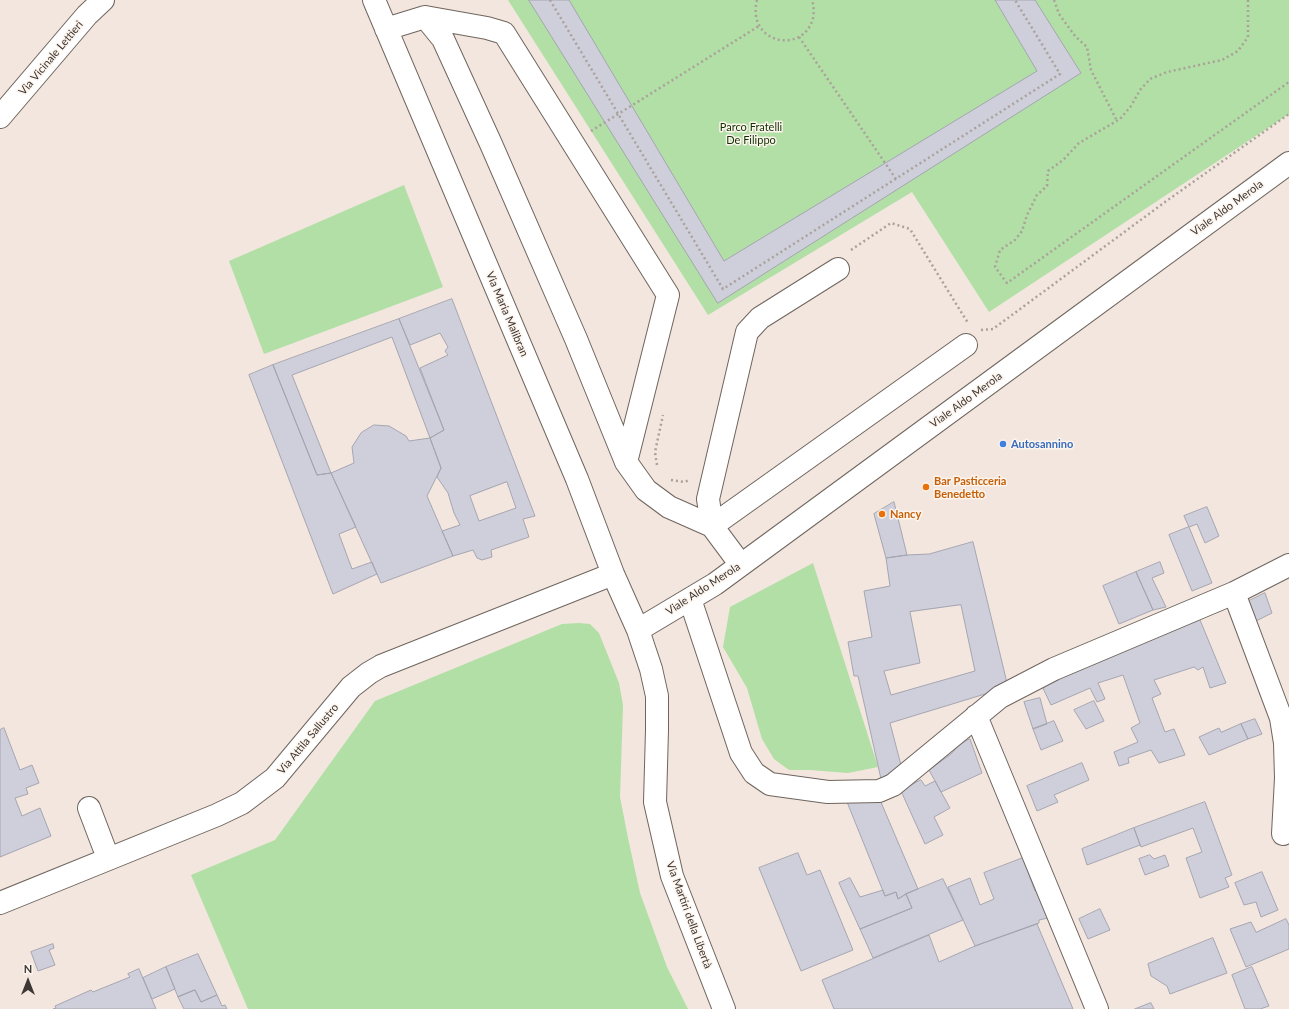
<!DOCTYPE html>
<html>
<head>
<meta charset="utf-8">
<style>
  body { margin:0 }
  #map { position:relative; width:1289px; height:1009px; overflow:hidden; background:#f2e6de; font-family:Lato,sans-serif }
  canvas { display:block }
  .north { position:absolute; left:8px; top:961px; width:40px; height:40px; -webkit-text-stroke:3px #fdf4ed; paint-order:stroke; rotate:0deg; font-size:11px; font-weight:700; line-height:16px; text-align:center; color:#3c3734 }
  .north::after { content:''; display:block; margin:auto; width:14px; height:18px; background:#3c3734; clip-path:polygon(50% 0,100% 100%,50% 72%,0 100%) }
</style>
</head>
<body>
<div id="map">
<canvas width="1289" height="1009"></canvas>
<div class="north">N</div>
</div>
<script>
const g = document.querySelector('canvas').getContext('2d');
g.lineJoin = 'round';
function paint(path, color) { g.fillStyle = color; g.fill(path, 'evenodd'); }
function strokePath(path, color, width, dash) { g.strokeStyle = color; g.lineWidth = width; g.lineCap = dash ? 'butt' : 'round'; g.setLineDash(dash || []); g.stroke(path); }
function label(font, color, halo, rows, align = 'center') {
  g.font = font + ' Lato,sans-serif'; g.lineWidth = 3; g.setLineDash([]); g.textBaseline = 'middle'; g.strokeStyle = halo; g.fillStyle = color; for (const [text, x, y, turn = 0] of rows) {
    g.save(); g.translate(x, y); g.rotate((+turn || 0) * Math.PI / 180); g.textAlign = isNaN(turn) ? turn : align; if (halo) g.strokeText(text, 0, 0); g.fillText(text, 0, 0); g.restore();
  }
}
const green = new Path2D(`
  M 508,0 L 1289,0 L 1289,114 L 989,312 L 912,192 L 708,315 Z
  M 404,185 L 443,287 L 264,354 L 229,261 Z
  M 813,563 L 878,767 L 848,773 L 810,770 L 789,770 L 774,759 L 762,739 L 747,688 L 723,647 L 730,607 Z
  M 579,623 L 590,624 L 599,633 L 619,683 L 623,705 L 620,797 L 628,838 L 640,893 L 667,967 L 688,1009 L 248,1009 L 191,875 L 275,840 L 375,701 L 562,624 Z`);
const building = new Path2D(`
  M 529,0 L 569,0 L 724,261 L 1037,71 L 995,0 L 1035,0 L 1081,73 L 718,303 Z
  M 452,299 L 535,516 L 523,519 L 529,537 L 491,550 L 492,557 L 482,560 L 477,558 L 473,550 L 453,556 L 442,531 L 460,525 L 454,513 L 448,493 L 437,477 L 441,468 L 430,438 L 444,430 L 420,368 L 448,355 L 445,351 L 448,347 L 440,333 L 410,345 L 399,319 ZM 507,482 L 516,508 L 479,521 L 470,496 Z
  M 399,319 L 444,430 L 430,438 L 392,337 L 292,375 L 331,473 L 317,475 L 273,365 Z
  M 273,365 L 317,475 L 331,473 L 356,527 L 339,534 L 352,569 L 372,562 L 377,574 L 333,594 L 249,375 Z
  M 374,425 L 389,426 L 406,436 L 409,441 L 430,438 L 441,468 L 427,496 L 453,556 L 381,583 L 331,473 L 354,463 L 352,447 L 361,433 Z
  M 894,502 L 907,555 L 886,558 L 874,514 Z
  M 1207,507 L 1219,536 L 1205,543 L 1197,524 L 1189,527 L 1184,516 Z
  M 1189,527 L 1212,583 L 1192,591 L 1169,535 Z
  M 973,542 L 1008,687 L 890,723 L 902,769 L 881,779 L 858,676 L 854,676 L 848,642 L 872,637 L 864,591 L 890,586 L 886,558 L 907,555 L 929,554 ZM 961,605 L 975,671 L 891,695 L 884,671 L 920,663 L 910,612 Z
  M 1160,562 L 1164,573 L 1152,578 L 1166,607 L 1153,610 L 1136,572 Z
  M 1136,572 L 1153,610 L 1119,624 L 1103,586 Z
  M 1265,593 L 1272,613 L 1256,621 L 1247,602 Z
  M 1200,620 L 1226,683 L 1210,688 L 1203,667 L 1198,670 L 1194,667 L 1154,680 L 1161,694 L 1152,698 L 1165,732 L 1174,729 L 1185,755 L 1159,763 L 1151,750 L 1128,758 L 1129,763 L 1119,766 L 1114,752 L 1138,742 L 1131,728 L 1140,723 L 1123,675 L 1098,683 L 1105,699 L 1097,702 L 1090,688 L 1051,705 L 1041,684 L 1098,655 Z
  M 1040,698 L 1047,724 L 1033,729 L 1024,702 Z
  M 1094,701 L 1104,721 L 1086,729 L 1074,710 Z
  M 1255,719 L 1262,734 L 1248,739 L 1241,724 Z
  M 1054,721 L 1063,741 L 1041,750 L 1033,729 Z
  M 1241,724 L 1248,739 L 1209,755 L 1199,737 L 1219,728 L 1221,732 Z
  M 4,728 L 20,770 L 32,765 L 39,783 L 26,788 L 28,794 L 15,798 L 22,816 L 40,808 L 51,836 L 0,857 L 0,730 Z
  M 970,739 L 982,773 L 941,792 L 929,770 L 951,754 L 959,745 Z
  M 1082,763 L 1089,780 L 1054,795 L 1058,802 L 1037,811 L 1027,786 Z
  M 921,780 L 925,786 L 935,781 L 950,808 L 934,817 L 943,835 L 925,844 L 901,791 Z
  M 880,800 L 918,889 L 906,894 L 898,899 L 896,892 L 885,896 L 847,802 Z
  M 1205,802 L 1232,875 L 1225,878 L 1229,887 L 1200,898 L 1186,858 L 1202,852 L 1193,828 L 1141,847 L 1134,828 Z
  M 1134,828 L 1140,845 L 1087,865 L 1082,849 Z
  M 798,853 L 807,875 L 820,870 L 853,950 L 801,971 L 759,868 Z
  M 1150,855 L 1154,859 L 1165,855 L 1169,866 L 1145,875 L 1139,859 Z
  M 1023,858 L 1035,891 L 1039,889 L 1052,917 L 1039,920 L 1039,923 L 1037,924 L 975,946 L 948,887 L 970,878 L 980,905 L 994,899 L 984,873 Z
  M 1262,872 L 1278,910 L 1261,917 L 1256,902 L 1244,905 L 1235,883 Z
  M 850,878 L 860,897 L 883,890 L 885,896 L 896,892 L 898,899 L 906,894 L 912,908 L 860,929 L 839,883 Z
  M 943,879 L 963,920 L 873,958 L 860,929 L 912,908 L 906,894 Z
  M 1100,909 L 1110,930 L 1088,939 L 1079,919 Z
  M 1286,919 L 1289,925 L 1289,949 L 1246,967 L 1230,929 L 1251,922 L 1256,932 Z
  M 1037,924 L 1073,1009 L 834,1009 L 822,980 L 929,935 L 939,962 L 975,946 Z
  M 1213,938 L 1227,973 L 1170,994 L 1167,986 L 1151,976 L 1148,964 Z
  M 53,944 L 54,948 L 49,950 L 55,965 L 38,971 L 31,952 Z
  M 198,954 L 217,995 L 201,1002 L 195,990 L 178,997 L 166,967 Z
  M 166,967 L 175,989 L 152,999 L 143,978 Z
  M 1252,967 L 1269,1006 L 1260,1009 L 1245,1009 L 1232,975 Z
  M 139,969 L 156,1009 L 53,1009 L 56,1008 L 55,1006 L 91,990 L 93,992 L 130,977 L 128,974 Z
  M 195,990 L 201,1002 L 217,995 L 222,1006 L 225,1005 L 227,1009 L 184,1009 L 178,997 Z
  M 1151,1003 L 1154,1009 L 1135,1009 Z`);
const path = new Path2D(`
  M 550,0 L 723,289 L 1060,74 L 1015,0
  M 757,0 C 746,44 804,55 813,18 C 814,12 814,6 812,0
  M 1054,0 L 1059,14 L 1075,36 L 1087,47 L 1091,70 L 1117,121
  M 1248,0 L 1248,37 L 1238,51 L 1222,60 L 1167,72 L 1150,79 L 1140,90 L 1131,106 L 1120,119 L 1079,143 L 1063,160 L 1048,171 L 1047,186 L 1037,195 L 1027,215 L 1022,231 L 1015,240 L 1000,250 L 995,267 L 1007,283 L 1289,82
  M 799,37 L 896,179
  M 591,131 L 759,26
  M 851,250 L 891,223 L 910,229 L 966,320 L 969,323
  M 981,330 L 993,329 L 1165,202 L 1289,114
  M 657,465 L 655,452 L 663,415
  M 671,480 L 684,482 L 690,480`);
const minor = new Path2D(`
  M 374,0 L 577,479 L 613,574 L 638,630 L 651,669 L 657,696 L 657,730 L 655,802 L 672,876 L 724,1009
  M 425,17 L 443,39 L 491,144 L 576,339 L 626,462 L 646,490 L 669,507 L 712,526 L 741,565
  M 386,29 L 425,17 L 487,28 L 504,33 L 668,295 L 626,462
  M 0,117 L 87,15 L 103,0
  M 838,269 L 760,318 L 747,332 L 708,499 L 712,526 L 966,345
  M 1234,593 L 1281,718 L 1285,743 L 1286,778 L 1283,834
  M 690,599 L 741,753 L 754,773 L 770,784 L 828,792 L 879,791 L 893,785 L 1000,697 L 1054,669 L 1234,593 L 1289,565
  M 638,630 L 715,584 L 1289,163
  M 976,716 L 1097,1009
  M 89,808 L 108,858
  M 0,903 L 217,815 L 242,803 L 275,778 L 351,687 L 369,673 L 381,666 L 613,574`);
const markers = [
  [1003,444,4,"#3f7fe0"],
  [926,487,4,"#e8710a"],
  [882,514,4,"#e8710a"]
];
const streetNames = [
  ["Via Vicinale Lettieri",51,58,-50],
  ["Viale Aldo Merola",1227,208,-36],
  ["Via Maria Malibran",507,314,67],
  ["Viale Aldo Merola",966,400,-36],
  ["Viale Aldo Merola",703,589,-33],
  ["Via Attila Sallustro",308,739,-50],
  ["Via Martiri della Libertà",689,915,70]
];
const parkNames = [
  ["Parco Fratelli",751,127],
  ["De Filippo",751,140]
];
const shopNames = [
  ["Autosannino",1011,444]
];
const foodNames = [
  ["Bar Pasticceria",934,481],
  ["Benedetto",934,494],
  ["Nancy",890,514]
];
paint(green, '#b1dfa5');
paint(building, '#cfcfdb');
strokePath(building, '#a5a5b1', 1);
strokePath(minor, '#6f655e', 24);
strokePath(path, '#aaa19b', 2.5, [2, 3]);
strokePath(minor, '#fff', 22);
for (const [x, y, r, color] of markers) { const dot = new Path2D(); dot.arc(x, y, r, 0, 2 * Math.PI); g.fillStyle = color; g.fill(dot); strokePath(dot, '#fdf4ed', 1.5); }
label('11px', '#3c3734', '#fdf4ed', streetNames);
label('11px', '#0d3201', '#fdf4ed', parkNames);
label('bold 11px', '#366cbe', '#fdf4ed', shopNames, 'left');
label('bold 11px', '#c56008', '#fdf4ed', foodNames, 'left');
</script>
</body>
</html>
